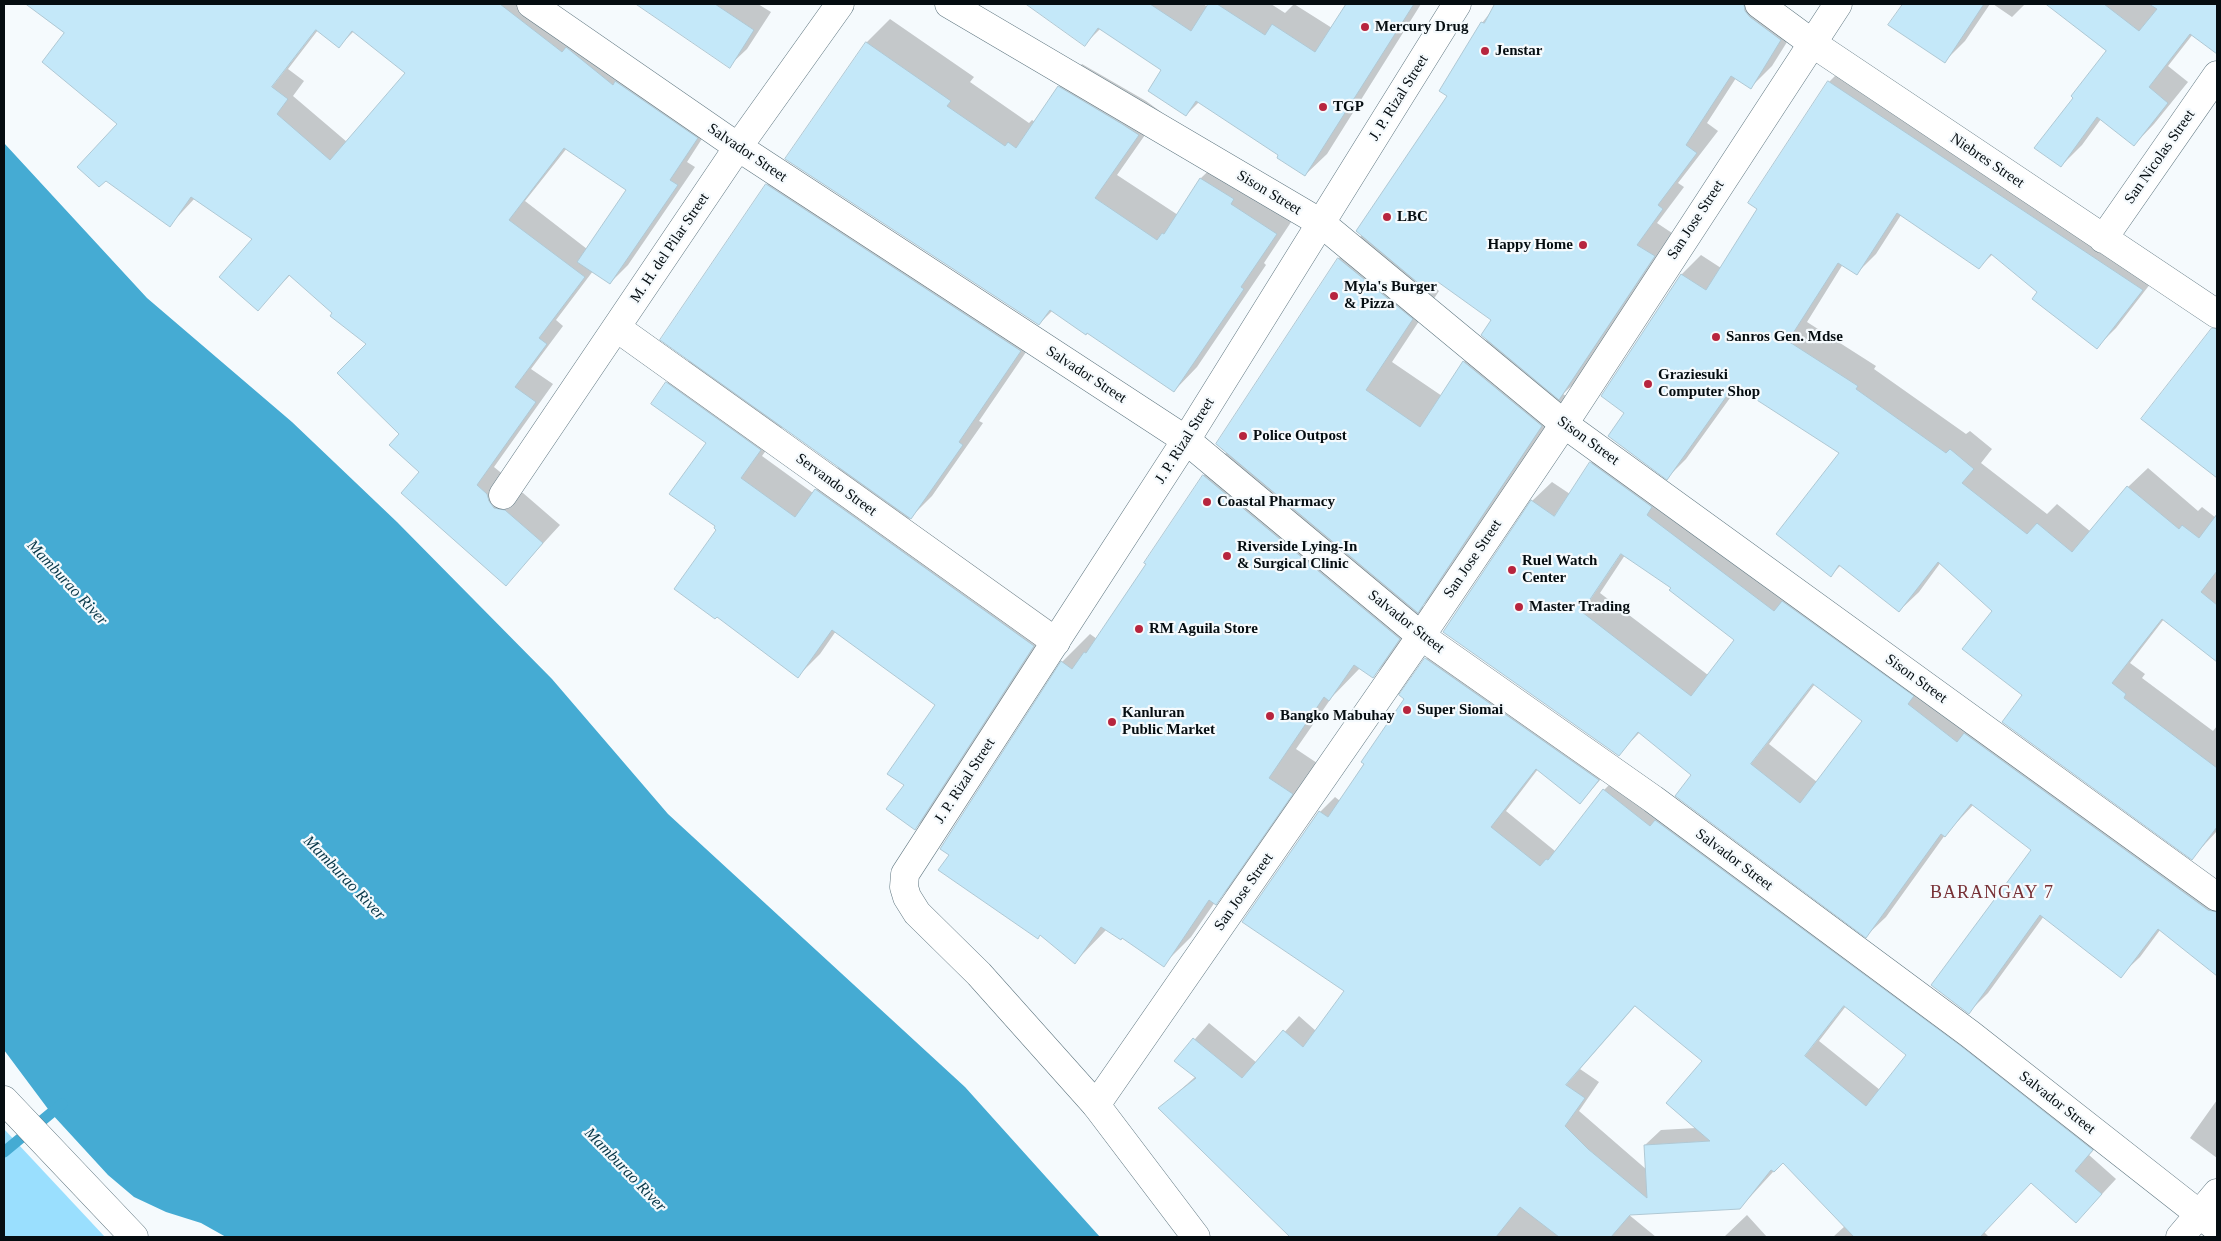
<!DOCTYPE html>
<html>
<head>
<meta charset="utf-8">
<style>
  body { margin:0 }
  #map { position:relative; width:2221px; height:1241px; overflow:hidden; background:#f5fafd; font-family:"Times New Roman",serif }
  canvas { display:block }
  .frame { position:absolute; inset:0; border:5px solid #050d11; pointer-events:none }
</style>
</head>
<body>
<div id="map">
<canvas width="2221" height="1241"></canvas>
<div class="frame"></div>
</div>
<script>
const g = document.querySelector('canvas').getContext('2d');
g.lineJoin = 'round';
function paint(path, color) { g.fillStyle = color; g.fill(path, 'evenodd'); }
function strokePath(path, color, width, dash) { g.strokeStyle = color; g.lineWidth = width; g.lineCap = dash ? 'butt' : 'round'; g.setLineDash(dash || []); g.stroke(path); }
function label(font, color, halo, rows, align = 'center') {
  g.font = font + ' "Times New Roman",serif'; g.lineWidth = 4.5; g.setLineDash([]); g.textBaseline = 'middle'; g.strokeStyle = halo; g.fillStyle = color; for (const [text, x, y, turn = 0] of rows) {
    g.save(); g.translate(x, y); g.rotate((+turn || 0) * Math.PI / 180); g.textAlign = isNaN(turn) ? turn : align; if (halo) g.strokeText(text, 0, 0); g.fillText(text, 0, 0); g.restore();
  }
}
const green = new Path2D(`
  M 4,1129 L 105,1237 L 4,1237 Z`);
const water = new Path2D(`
  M 4,143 L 147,298 L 292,422 L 397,522 L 552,679 L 668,814 L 965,1087 L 1100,1237 L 226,1237 L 201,1223 L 166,1212 L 134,1197 L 108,1175 L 51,1113 L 4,1050 Z`);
const shadow = new Path2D(`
  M 28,4 L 540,4 L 714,120 L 687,162 L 695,167 L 628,265 L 610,283 L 593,271 L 556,320 L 563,326 L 531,369 L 553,384 L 494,467 L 505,476 L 512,490 L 523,493 L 560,525 L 506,584 L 421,472 L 401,434 L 368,344 L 291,274 L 258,309 L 254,239 L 195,198 L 170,225 L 119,124 L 66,33 ZM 318,30 L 339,46 L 354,31 L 407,73 L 347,142 L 293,96 L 304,81 L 288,69 ZM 567,148 L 628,189 L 587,249 L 525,201 Z
  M 638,4 L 758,4 L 771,12 L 747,49 L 729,66 Z
  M 1028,4 L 1203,4 L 1208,7 L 1209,4 L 1271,4 L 1285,13 L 1294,4 L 1332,28 L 1347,4 L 1421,4 L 1327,154 L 1305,175 L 1280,155 L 1199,102 L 1186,115 L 1163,69 L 1100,29 L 1085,44 Z
  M 1497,4 L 1783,4 L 1802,18 L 1772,66 L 1751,87 L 1736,78 L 1707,123 L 1718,131 L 1678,183 L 1684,187 L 1657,223 L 1675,235 L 1581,377 L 1563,394 L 1569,398 L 1445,584 L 1422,606 L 1427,610 L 1401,648 L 1373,676 L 1360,668 L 1332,697 L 1296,749 L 1320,765 L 1244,875 L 1215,902 L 1191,937 L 1163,965 L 1122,937 L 1107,929 L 1075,962 L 942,848 L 1062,662 L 1090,634 L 1097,639 L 1148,564 L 1146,562 L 1204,475 L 1227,452 L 1217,444 L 1339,258 L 1362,235 L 1449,96 L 1482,23 ZM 1440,282 L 1492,319 L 1488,339 L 1464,362 L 1442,396 L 1392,362 L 1439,291 L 1434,287 Z
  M 1904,4 L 1990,4 L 1965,41 L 1945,61 L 1890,25 Z
  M 1993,4 L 2025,4 L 2012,17 Z
  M 2048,4 L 2152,4 L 2158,9 L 2162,4 L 2217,4 L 2217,34 L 2207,45 L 2193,34 L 2168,66 L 2188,82 L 2154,124 L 2134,145 L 2101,119 L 2082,145 L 2061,166 L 2074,97 L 2108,50 Z
  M 890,19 L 974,77 L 970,82 L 1029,123 L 1032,120 L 1035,122 L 1059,87 L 1082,64 L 1146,101 L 1161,112 L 1117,175 L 1178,215 L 1201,178 L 1225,155 L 1299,210 L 1264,263 L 1266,265 L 1197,367 L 1174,391 L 1088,332 L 1053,310 L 1039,324 L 787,159 L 867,42 Z
  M 1848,63 L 2161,270 L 2116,328 L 2097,347 L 2039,292 L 1993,254 L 1979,267 L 1901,215 L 1876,254 L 1857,273 L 1843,264 L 1807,322 L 1876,366 L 1874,369 L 1966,434 L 1970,431 L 1992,449 L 1981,463 L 2047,514 L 2057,504 L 2091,532 L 2128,487 L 2148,468 L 2198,511 L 2202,507 L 2216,518 L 2217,516 L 2217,660 L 2164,619 L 2130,663 L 2145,674 L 2142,678 L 2213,731 L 2217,726 L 2217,831 L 2192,858 L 2024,695 L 1993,611 L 1941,562 L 1919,592 L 1899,611 L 1841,565 L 1831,575 L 1841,452 L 1747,392 L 1742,397 L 1735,391 L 1686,459 L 1667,478 L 1625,413 L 1602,396 L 1682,274 L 1701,255 L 1721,268 L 1759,209 L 1829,82 Z
  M 788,164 L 1041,330 L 979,421 L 983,423 L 932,496 L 909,519 L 1055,623 L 936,807 L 915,829 L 905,785 L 937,704 L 836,631 L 820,654 L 798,676 L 717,615 L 718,530 L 707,443 L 667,383 L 690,360 L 767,185 ZM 783,426 L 839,466 L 813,493 L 762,456 Z
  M 2217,328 L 2217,476 L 2143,419 L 2201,343 Z
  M 1610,444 L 2217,883 L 2217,974 L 2160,930 L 2140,957 L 2120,976 L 2044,916 L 1988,993 L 1969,1012 L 2033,849 L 1974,804 L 1945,835 L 1886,917 L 1866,936 L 1693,774 L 1640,732 L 1619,754 L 1532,501 L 1552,482 L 1570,494 L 1591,463 ZM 1625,555 L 1673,588 L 1735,639 L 1708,675 L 1600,593 ZM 1815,684 L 1864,721 L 1817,782 L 1769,744 Z
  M 1441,643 L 1613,765 L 1580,803 L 1538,769 L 1506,811 L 1555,851 L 1604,790 L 1619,775 L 2107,1135 L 2089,1155 L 2116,1179 L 2091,1206 L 2032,1182 L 1984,1232 L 1989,1237 L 1833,1237 L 1845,1226 L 1783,1161 L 1740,1208 L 1628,1214 L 1656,1237 L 1482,1237 L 1375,1145 L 1368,1151 L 1443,1237 L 1292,1237 L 1160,1108 L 1195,1077 L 1176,1061 L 1209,1023 L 1257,1063 L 1299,1016 L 1316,1031 L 1345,991 L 1320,812 L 1335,797 L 1340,801 L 1406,698 L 1426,659 ZM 1636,1005 L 1704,1061 L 1696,1128 L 1661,1130 L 1645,1145 L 1647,1170 L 1579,1111 L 1599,1082 L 1580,1069 ZM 1846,1006 L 1908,1055 L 1880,1090 L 1819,1041 Z
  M 2217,1100 L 2217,1158 L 2190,1138 Z
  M 1747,1215 L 1767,1237 L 1724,1237 Z`);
const stream = new Path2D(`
  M 4,1152 L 62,1104`);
const building = new Path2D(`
  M 26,4 L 500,4 L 562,52 L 566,47 L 613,85 L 615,81 L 698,138 L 670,180 L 678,185 L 610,284 L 577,262 L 626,190 L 564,148 L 509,220 L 585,277 L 539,338 L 547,344 L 515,387 L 536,402 L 477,485 L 487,494 L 489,501 L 494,508 L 505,510 L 543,543 L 506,586 L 401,493 L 419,472 L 389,445 L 399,434 L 337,373 L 366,344 L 330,316 L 332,313 L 289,275 L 258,311 L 219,277 L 252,239 L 191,197 L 170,227 L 106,181 L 99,187 L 77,167 L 117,124 L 42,62 L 64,33 ZM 316,30 L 339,48 L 352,31 L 405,73 L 330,160 L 277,114 L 288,99 L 272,87 Z
  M 636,4 L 715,4 L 754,30 L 730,68 Z
  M 1026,4 L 1150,4 L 1191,31 L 1208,4 L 1217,4 L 1265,35 L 1272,24 L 1315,52 L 1346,4 L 1414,4 L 1305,176 L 1277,158 L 1278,155 L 1196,101 L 1186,116 L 1148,91 L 1161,70 L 1098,28 L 1085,46 Z
  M 1495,4 L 1744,4 L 1745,11 L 1750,17 L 1781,40 L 1751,89 L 1731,76 L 1686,145 L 1697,153 L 1658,205 L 1663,209 L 1637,245 L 1655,256 L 1559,400 L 1481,335 L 1491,320 L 1438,282 L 1430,293 L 1356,231 L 1447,96 L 1439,91 L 1481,22 L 1484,23 Z
  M 1903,4 L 1984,4 L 1945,63 L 1888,25 Z
  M 2046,4 L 2104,4 L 2139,31 L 2157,9 L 2149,4 L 2217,4 L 2217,54 L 2190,34 L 2149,87 L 2168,103 L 2134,146 L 2097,117 L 2061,167 L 2034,148 L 2073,98 L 2071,96 L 2106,51 Z
  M 866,42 L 951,101 L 947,106 L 1005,146 L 1008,142 L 1016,148 L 1058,86 L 1122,124 L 1139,135 L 1095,198 L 1157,240 L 1162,233 L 1164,234 L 1200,178 L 1234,199 L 1231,204 L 1277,234 L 1241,287 L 1244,289 L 1174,392 L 1087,333 L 1086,335 L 1050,310 L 1039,325 L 785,159 Z
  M 1828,81 L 2143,290 L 2097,349 L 2032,299 L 2037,292 L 1991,254 L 1979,269 L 1897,213 L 1857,275 L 1838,263 L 1788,341 L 1858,386 L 1856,389 L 1946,453 L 1950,449 L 1974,469 L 1962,483 L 2027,534 L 2037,523 L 2072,552 L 2127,486 L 2179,529 L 2182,525 L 2199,538 L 2217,514 L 2217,571 L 2201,592 L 2217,605 L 2217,662 L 2162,619 L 2112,683 L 2126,694 L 2124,698 L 2217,768 L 2217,827 L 2192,860 L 2002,722 L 2022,695 L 1962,649 L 1992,611 L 1938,562 L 1899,612 L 1839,565 L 1831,577 L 1776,534 L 1839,453 L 1746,393 L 1743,398 L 1731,390 L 1667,480 L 1608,436 L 1624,413 L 1601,396 L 1681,274 L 1706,290 L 1757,209 L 1748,203 Z
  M 766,184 L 1021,351 L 959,442 L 963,445 L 911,519 L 660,340 Z
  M 1338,258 L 1413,319 L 1366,390 L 1420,427 L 1463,361 L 1542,426 L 1418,613 L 1216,444 Z
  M 2212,328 L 2217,329 L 2217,478 L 2141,419 Z
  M 666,382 L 761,450 L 741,478 L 795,517 L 815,489 L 1034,646 L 915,830 L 886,809 L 904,785 L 887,774 L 935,705 L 832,630 L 798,678 L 717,617 L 715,619 L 674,589 L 716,530 L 714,528 L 715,526 L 669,494 L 706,443 L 651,404 Z
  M 1590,462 L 1652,507 L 1647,515 L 1774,611 L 1782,601 L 1914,696 L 1908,704 L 1957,742 L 1964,733 L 2208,910 L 2217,912 L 2217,976 L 2158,929 L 2121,978 L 2040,915 L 1969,1014 L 1931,985 L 2031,850 L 1971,804 L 1945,837 L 1941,834 L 1866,938 L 1675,796 L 1691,775 L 1638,732 L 1619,756 L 1443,632 L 1531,500 L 1554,516 ZM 1621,554 L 1671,588 L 1669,590 L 1734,640 L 1691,696 L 1582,612 ZM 1813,684 L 1862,721 L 1800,803 L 1751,764 Z
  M 1203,475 L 1400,639 L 1373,678 L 1354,665 L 1329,701 L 1324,697 L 1269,778 L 1293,794 L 1216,905 L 1209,900 L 1164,967 L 1122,938 L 1121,940 L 1101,927 L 1075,964 L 1040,935 L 1038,939 L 938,870 L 949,855 L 940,849 L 1061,661 L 1072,669 L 1084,652 L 1086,653 L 1146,564 L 1144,563 Z
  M 1425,658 L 1599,780 L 1580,804 L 1536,769 L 1491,827 L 1540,866 L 1546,859 L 1548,860 L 1603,789 L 1650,826 L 1655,820 L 1961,1046 L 2093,1150 L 2075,1171 L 2102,1194 L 2076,1223 L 2031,1183 L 1980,1237 L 1854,1237 L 1783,1163 L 1774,1172 L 1771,1170 L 1740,1209 L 1630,1215 L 1611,1237 L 1559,1237 L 1520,1207 L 1496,1237 L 1290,1237 L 1158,1108 L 1196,1078 L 1174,1061 L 1193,1038 L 1242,1078 L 1283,1030 L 1303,1047 L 1344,991 L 1242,922 L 1319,811 L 1328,817 L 1364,764 L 1361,762 L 1404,699 L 1399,695 ZM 1635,1006 L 1702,1061 L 1666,1103 L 1710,1141 L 1644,1145 L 1647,1198 L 1588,1149 L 1565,1126 L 1585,1098 L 1566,1085 ZM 1844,1006 L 1906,1055 L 1866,1106 L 1805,1056 Z`);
const minor = new Path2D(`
  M 531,4 L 738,147 L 1186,440 L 1421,636 L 1653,799 L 1970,1034 L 2217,1228
  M 949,4 L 1321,223 L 1564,424 L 2217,897
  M 1759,4 L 1812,43 L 2217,314
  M 2103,239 L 2217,75
  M 617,328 L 1056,642
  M 503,495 L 738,147 L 840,4
  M 4,1100 L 134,1237
  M 1096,1105 L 1196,1237
  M 2180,1237 L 2217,1193`);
const tertiary = new Path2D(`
  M 1457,4 L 1186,440 L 905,874 L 904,887 L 907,897 L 917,913 L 979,974 L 1096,1105 L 1421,636 L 1564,424 L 1838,4`);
const markers = [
  [1365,27,5,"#b7253e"],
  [1485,51,5,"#b7253e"],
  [1323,107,5,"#b7253e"],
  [1387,217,5,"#b7253e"],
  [1583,245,5,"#b7253e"],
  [1334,296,5,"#b7253e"],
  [1716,337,5,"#b7253e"],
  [1648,384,5,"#b7253e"],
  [1243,436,5,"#b7253e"],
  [1207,502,5,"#b7253e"],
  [1227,556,5,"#b7253e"],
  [1512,570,5,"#b7253e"],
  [1519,607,5,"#b7253e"],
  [1139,629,5,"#b7253e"],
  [1407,710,5,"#b7253e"],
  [1270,716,5,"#b7253e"],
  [1112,722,5,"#b7253e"]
];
const poiNames = [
  ["Mercury Drug",1375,27],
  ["Jenstar",1495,51],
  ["TGP",1333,107],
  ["LBC",1397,217],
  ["Happy Home",1573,245,"right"],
  ["Myla's Burger",1344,287],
  ["& Pizza",1344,304],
  ["Sanros Gen. Mdse",1726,337],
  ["Graziesuki",1658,375],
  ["Computer Shop",1658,392],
  ["Police Outpost",1253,436],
  ["Coastal Pharmacy",1217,502],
  ["Riverside Lying-In",1237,547],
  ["& Surgical Clinic",1237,564],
  ["Ruel Watch",1522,561],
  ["Center",1522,578],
  ["Master Trading",1529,607],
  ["RM Aguila Store",1149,629],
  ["Super Siomai",1417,710],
  ["Kanluran",1122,713],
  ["Public Market",1122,730],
  ["Bangko Mabuhay",1280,716]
];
const streetNames = [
  ["J. P. Rizal Street",1399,98,-58],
  ["Salvador Street",747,153,34],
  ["San Nicolas Street",2160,157,-55],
  ["Niebres Street",1987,161,34],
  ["Sison Street",1269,193,31],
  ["San Jose Street",1696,220,-57],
  ["M. H. del Pilar Street",670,248,-56],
  ["Salvador Street",1086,375,33],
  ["J. P. Rizal Street",1185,441,-58],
  ["Sison Street",1588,441,36],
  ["Servando Street",836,485,36],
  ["San Jose Street",1473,559,-56],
  ["Salvador Street",1406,622,38],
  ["Sison Street",1916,679,36],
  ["J. P. Rizal Street",965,781,-57],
  ["Salvador Street",1734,860,37],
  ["San Jose Street",1244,892,-55],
  ["Salvador Street",2057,1103,38]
];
const waterNames = [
  ["Mamburao River",67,583,47],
  ["Mamburao River",344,878,46],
  ["Mamburao River",625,1170,46]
];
const quarterNames = [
  ["BARANGAY 7",1992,893]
];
paint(green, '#9adffe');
paint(water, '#45abd3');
paint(shadow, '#0003');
strokePath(stream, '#45abd3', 11);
paint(building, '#c4e8f9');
strokePath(building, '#afc8d4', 1);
strokePath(minor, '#607781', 29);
strokePath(tertiary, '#607781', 29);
strokePath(minor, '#fff', 28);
strokePath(tertiary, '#fff', 28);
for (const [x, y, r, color] of markers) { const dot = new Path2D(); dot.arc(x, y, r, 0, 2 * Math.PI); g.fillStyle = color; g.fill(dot); strokePath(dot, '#f5fafd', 2); }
label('bold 15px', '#050d11', '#f5fafd', poiNames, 'left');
label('15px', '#050d11', '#f5fafd', streetNames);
label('italic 16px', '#083748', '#f5fafd', waterNames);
g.letterSpacing = '1px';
label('18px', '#773035', '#f5fafd', quarterNames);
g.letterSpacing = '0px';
</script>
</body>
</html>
